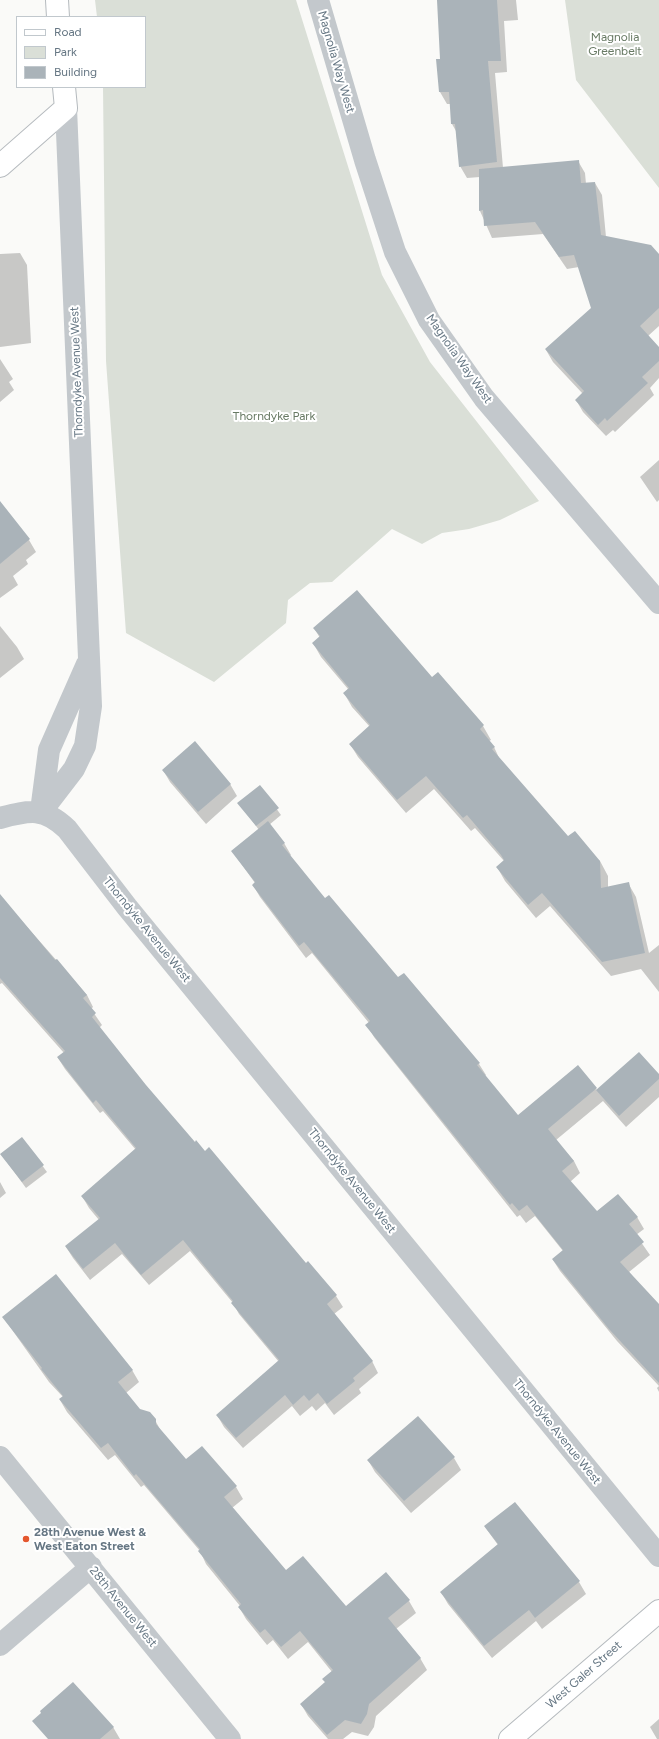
<!DOCTYPE html>
<html>
<head>
<meta charset="utf-8">
<style>
  body { margin:0 }
  #map { position:relative; width:659px; height:1739px; overflow:hidden; background:#fafaf8; font-family:Figtree,sans-serif }
  canvas { display:block }
  .legend { position:absolute; left:16px; top:16px; width:130px; height:72px; box-sizing:border-box; background:#fff; border:1px solid #c1c8cd; margin:0; padding:5px 7px; list-style:none; font-size:12px; color:#657683 }
  .legend li { display:flex; align-items:center; gap:8px; height:20px }
  .legend b { width:20px; border:1px solid #c1c8cd }
</style>
</head>
<body>
<div id="map">
<canvas width="659" height="1739"></canvas>
<ul class="legend">
<li><b style="height:5px;background:#fff"></b>Road</li>
<li><b style="height:11px;background:#dadfd7"></b>Park</li>
<li><b style="height:11px;background:#aab3b9"></b>Building</li>
</ul>
</div>
<script>
const g = document.querySelector('canvas').getContext('2d');
g.lineJoin = 'round';
function paint(path, color) { g.fillStyle = color; g.fill(path, 'evenodd'); }
function strokePath(path, color, width, dash) { g.strokeStyle = color; g.lineWidth = width; g.lineCap = dash ? 'butt' : 'round'; g.setLineDash(dash || []); g.stroke(path); }
function label(font, color, halo, rows, align = 'center') {
  g.font = font + ' Figtree,sans-serif'; g.lineWidth = 4; g.setLineDash([]); g.textBaseline = 'middle'; g.strokeStyle = halo; g.fillStyle = color; for (const [text, x, y, turn = 0] of rows) {
    g.save(); g.translate(x, y); g.rotate((+turn || 0) * Math.PI / 180); g.textAlign = isNaN(turn) ? turn : align; if (halo) g.strokeText(text, 0, 0); g.fillText(text, 0, 0); g.restore();
  }
}
const green = new Path2D(`
  M 95,0 L 296,0 L 382,275 L 430,362 L 539,501 L 500,520 L 469,529 L 442,533 L 422,544 L 392,529 L 332,582 L 310,583 L 288,600 L 286,623 L 214,682 L 126,633 L 106,361 L 103,87 L 145,87 L 145,17 L 97,17 Z
  M 565,0 L 659,0 L 659,188 L 576,80 Z`);
const shadow = new Path2D(`
  M 438,0 L 516,0 L 518,20 L 504,21 L 507,72 L 495,73 L 503,168 L 578,161 L 585,173 L 586,184 L 595,183 L 602,195 L 606,237 L 659,256 L 659,326 L 648,336 L 659,348 L 659,378 L 650,388 L 654,395 L 615,432 L 613,430 L 606,436 L 583,412 L 576,400 L 583,394 L 553,362 L 546,350 L 593,308 L 579,267 L 567,269 L 543,234 L 492,238 L 480,211 L 480,177 L 467,178 L 460,166 L 456,131 L 452,124 L 451,104 L 447,104 L 440,92 L 437,60 L 442,60 Z
  M 20,253 L 27,265 L 31,343 L 0,347 L 0,254 Z
  M 0,359 L 13,379 L 9,382 L 14,390 L 0,402 Z
  M 659,460 L 659,500 L 657,502 L 640,477 Z
  M 0,503 L 29,540 L 36,552 L 26,560 L 28,564 L 13,576 L 18,585 L 0,598 Z
  M 0,626 L 17,647 L 24,659 L 0,678 Z
  M 314,628 L 432,678 L 483,726 L 491,740 L 489,741 L 494,747 L 501,762 L 568,838 L 600,861 L 608,876 L 608,888 L 628,883 L 636,897 L 649,953 L 659,945 L 659,992 L 641,969 L 611,976 L 550,906 L 536,918 L 505,881 L 497,867 L 504,861 L 475,828 L 471,831 L 434,789 L 406,813 L 358,757 L 350,744 L 370,727 L 352,707 L 344,693 L 348,689 L 321,657 L 313,643 L 320,638 Z
  M 163,770 L 230,784 L 237,796 L 206,824 L 170,782 Z
  M 260,786 L 281,815 L 269,825 L 284,843 L 291,855 L 290,856 L 325,899 L 398,979 L 404,974 L 479,1064 L 486,1075 L 485,1076 L 518,1117 L 596,1089 L 597,1090 L 659,1075 L 659,1097 L 626,1127 L 603,1101 L 556,1140 L 574,1161 L 580,1173 L 570,1182 L 596,1213 L 637,1217 L 644,1229 L 636,1235 L 650,1255 L 629,1272 L 659,1309 L 659,1392 L 657,1388 L 659,1386 L 617,1341 L 560,1271 L 553,1260 L 563,1251 L 535,1216 L 526,1223 L 520,1215 L 517,1217 L 374,1037 L 367,1025 L 369,1023 L 312,953 L 306,958 L 260,897 L 253,885 L 255,883 L 232,851 L 259,830 L 239,803 Z
  M 6,903 L 87,995 L 93,1007 L 91,1009 L 102,1025 L 99,1028 L 145,1086 L 195,1143 L 306,1264 L 308,1262 L 336,1296 L 343,1307 L 334,1314 L 372,1361 L 378,1373 L 359,1389 L 361,1393 L 334,1415 L 325,1403 L 316,1411 L 312,1406 L 300,1416 L 292,1406 L 243,1448 L 224,1427 L 217,1415 L 279,1362 L 239,1314 L 233,1303 L 190,1251 L 149,1285 L 122,1254 L 90,1280 L 73,1258 L 66,1247 L 99,1220 L 89,1208 L 82,1196 L 136,1150 L 103,1111 L 100,1113 L 65,1069 L 58,1058 L 64,1053 L 2,983 L 0,984 L 0,909 Z
  M 22,1138 L 47,1172 L 26,1188 L 1,1154 Z
  M 0,1182 L 6,1193 L 0,1198 Z
  M 3,1317 L 132,1370 L 139,1382 L 126,1393 L 139,1410 L 155,1420 L 162,1433 L 186,1461 L 236,1487 L 243,1499 L 232,1508 L 286,1571 L 346,1607 L 386,1574 L 409,1601 L 416,1613 L 396,1629 L 420,1658 L 427,1670 L 376,1716 L 374,1727 L 368,1736 L 352,1732 L 343,1739 L 328,1739 L 308,1716 L 301,1704 L 326,1683 L 323,1679 L 332,1672 L 308,1642 L 288,1659 L 273,1640 L 267,1645 L 246,1619 L 239,1607 L 240,1606 L 206,1564 L 200,1551 L 144,1485 L 141,1487 L 115,1455 L 108,1460 L 67,1412 L 60,1400 L 63,1397 L 49,1382 Z
  M 454,1458 L 461,1470 L 411,1513 L 375,1472 L 368,1460 Z
  M 485,1527 L 579,1582 L 586,1594 L 542,1629 L 536,1621 L 492,1658 L 448,1604 L 441,1592 L 498,1545 Z
  M 659,1719 L 659,1739 L 657,1739 L 650,1727 Z
  M 113,1727 L 120,1739 L 59,1739 Z`);
const building = new Path2D(`
  M 437,0 L 497,0 L 501,61 L 488,61 L 497,162 L 459,167 L 455,124 L 451,124 L 449,92 L 439,92 L 436,59 L 440,59 Z
  M 579,160 L 581,183 L 595,182 L 601,235 L 651,245 L 659,254 L 659,308 L 640,326 L 659,347 L 659,361 L 642,377 L 648,383 L 607,421 L 605,418 L 598,425 L 575,400 L 584,391 L 545,349 L 591,308 L 574,255 L 559,257 L 535,222 L 484,226 L 483,210 L 479,211 L 479,169 Z
  M 0,501 L 30,539 L 0,564 Z
  M 357,590 L 432,677 L 438,672 L 484,725 L 480,729 L 495,747 L 492,749 L 568,836 L 575,831 L 600,861 L 601,888 L 629,882 L 645,953 L 602,962 L 542,893 L 528,905 L 496,867 L 504,860 L 501,855 L 467,815 L 463,818 L 426,776 L 397,800 L 349,744 L 370,725 L 343,693 L 349,688 L 312,643 L 320,636 L 313,628 Z
  M 195,741 L 231,784 L 198,812 L 162,770 Z
  M 260,785 L 279,808 L 256,826 L 237,803 Z
  M 268,821 L 285,843 L 282,845 L 325,898 L 329,895 L 398,977 L 404,973 L 480,1063 L 477,1065 L 518,1115 L 578,1065 L 597,1088 L 548,1129 L 574,1161 L 562,1171 L 597,1211 L 618,1194 L 638,1217 L 629,1224 L 644,1242 L 620,1262 L 659,1304 L 659,1383 L 609,1329 L 552,1259 L 563,1250 L 527,1205 L 519,1211 L 512,1203 L 510,1205 L 365,1025 L 370,1021 L 304,942 L 299,946 L 252,885 L 255,882 L 231,851 Z
  M 0,894 L 55,960 L 57,959 L 87,995 L 83,998 L 96,1013 L 92,1017 L 146,1085 L 195,1142 L 196,1140 L 205,1151 L 209,1147 L 306,1263 L 308,1261 L 337,1295 L 327,1304 L 373,1361 L 353,1378 L 355,1381 L 327,1404 L 318,1393 L 309,1401 L 304,1395 L 293,1405 L 285,1395 L 236,1438 L 216,1415 L 279,1360 L 231,1303 L 233,1301 L 183,1240 L 141,1275 L 115,1243 L 83,1269 L 65,1246 L 100,1218 L 81,1196 L 136,1148 L 96,1100 L 93,1103 L 57,1057 L 65,1051 L 0,978 Z
  M 639,1052 L 659,1074 L 659,1079 L 619,1116 L 596,1090 Z
  M 22,1137 L 44,1165 L 22,1182 L 0,1154 Z
  M 56,1274 L 133,1370 L 118,1382 L 140,1409 L 150,1412 L 156,1419 L 156,1424 L 186,1459 L 202,1446 L 237,1486 L 224,1497 L 286,1570 L 303,1556 L 346,1606 L 386,1572 L 410,1600 L 388,1618 L 421,1658 L 369,1704 L 367,1714 L 361,1724 L 345,1720 L 327,1735 L 300,1704 L 325,1682 L 322,1679 L 333,1670 L 300,1631 L 281,1647 L 265,1629 L 260,1633 L 238,1607 L 241,1604 L 198,1551 L 200,1549 L 136,1474 L 134,1476 L 108,1443 L 101,1448 L 59,1399 L 63,1396 L 41,1369 L 42,1368 L 2,1317 Z
  M 418,1416 L 455,1457 L 404,1501 L 367,1460 Z
  M 515,1502 L 580,1581 L 535,1618 L 529,1610 L 484,1646 L 440,1592 L 498,1544 L 484,1526 Z
  M 73,1682 L 114,1727 L 100,1739 L 48,1739 L 32,1721 L 41,1713 L 40,1711 Z`);
const minor = new Path2D(`
  M 318,0 L 365,160 L 395,252 L 429,320 L 484,398 L 659,603
  M 41,811 L 49,750 L 87,664
  M 41,812 L 74,769 L 85,746 L 91,706 L 66,108
  M 0,818 C 30,810 44,807 67,829 L 127,907 L 659,1556
  M 0,1457 L 230,1739
  M 0,1645 L 91,1567`);
const major = new Path2D(`
  M 57,0 L 58,17
  M 0,166 L 66,108 L 64,87
  M 510,1739 L 659,1611`);
const markers = [
  [26,1539,4,"#e4572e"]
];
const parkNames = [
  ["Magnolia",615,37],
  ["Greenbelt",615,51],
  ["Thorndyke Park",274,416]
];
const streetNames = [
  ["Magnolia Way West",336,62,74],
  ["Magnolia Way West",459,359,55],
  ["Thorndyke Avenue West",77,372,-92],
  ["Thorndyke Avenue West",147,930,51],
  ["Thorndyke Avenue West",352,1181,51],
  ["Thorndyke Avenue West",557,1432,51],
  ["28th Avenue West",123,1607,51],
  ["West Galer Street",584,1675,-41]
];
const poiNames = [
  ["28th Avenue West &",34,1532],
  ["West Eaton Street",34,1546]
];
paint(green, '#dadfd7');
paint(shadow, '#0003');
paint(building, '#aab3b9');
strokePath(major, '#b5babe', 24);
strokePath(minor, '#c3c8cc', 22);
strokePath(major, '#fff', 22);
for (const [x, y, r, color] of markers) { const dot = new Path2D(); dot.arc(x, y, r, 0, 2 * Math.PI); g.fillStyle = color; g.fill(dot); strokePath(dot, '#fff', 1.5); }
label('12px', '#687a64', '#fff', parkNames);
label('12px', '#657683', '#fff', streetNames);
label('bold 12px', '#657683', '#fff', poiNames, 'left');
</script>
</body>
</html>
